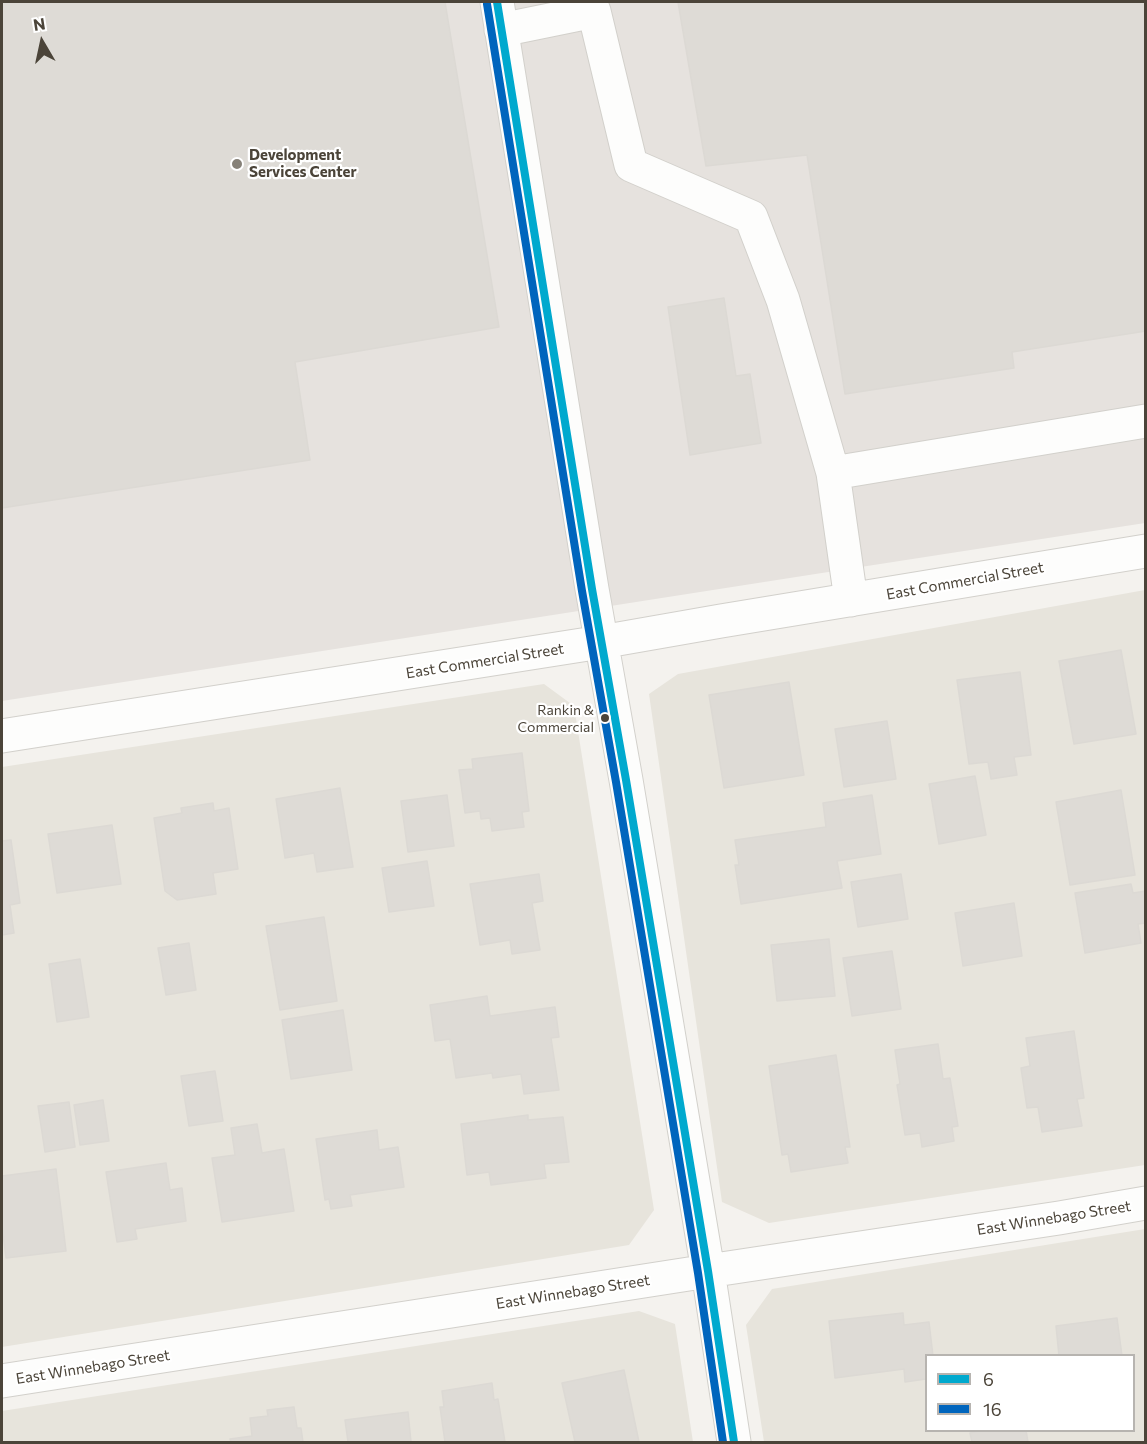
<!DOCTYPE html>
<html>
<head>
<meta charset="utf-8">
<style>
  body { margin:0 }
  #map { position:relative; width:1147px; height:1444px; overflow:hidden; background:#f4f2ee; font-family:Commissioner,sans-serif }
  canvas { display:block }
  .frame { position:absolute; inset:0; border:3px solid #4b4439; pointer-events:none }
  .legend { position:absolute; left:925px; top:1354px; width:210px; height:78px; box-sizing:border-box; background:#fff; border:2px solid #b7b4b0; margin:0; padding:8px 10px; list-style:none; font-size:18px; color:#4b4439 }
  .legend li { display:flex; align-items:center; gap:12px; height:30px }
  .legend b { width:30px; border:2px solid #b7b4b0 }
  .north { position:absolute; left:12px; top:12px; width:60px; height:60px; -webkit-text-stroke:4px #fff; paint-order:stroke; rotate:351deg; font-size:16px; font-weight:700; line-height:24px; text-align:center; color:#4b4439 }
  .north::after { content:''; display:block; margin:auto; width:21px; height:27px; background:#4b4439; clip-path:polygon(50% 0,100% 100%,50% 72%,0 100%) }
</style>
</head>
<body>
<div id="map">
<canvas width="1147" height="1444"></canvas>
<div class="frame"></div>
<ul class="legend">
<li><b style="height:8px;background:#00a9ce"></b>6</li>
<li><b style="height:8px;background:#0065bd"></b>16</li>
</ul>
<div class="north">N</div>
</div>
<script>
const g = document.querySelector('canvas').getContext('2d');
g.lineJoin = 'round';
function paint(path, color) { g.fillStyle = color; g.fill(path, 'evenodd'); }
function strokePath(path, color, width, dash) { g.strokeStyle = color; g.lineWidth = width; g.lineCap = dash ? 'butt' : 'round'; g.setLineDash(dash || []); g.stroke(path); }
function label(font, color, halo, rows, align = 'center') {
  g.font = font + ' Commissioner,sans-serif'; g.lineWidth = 4.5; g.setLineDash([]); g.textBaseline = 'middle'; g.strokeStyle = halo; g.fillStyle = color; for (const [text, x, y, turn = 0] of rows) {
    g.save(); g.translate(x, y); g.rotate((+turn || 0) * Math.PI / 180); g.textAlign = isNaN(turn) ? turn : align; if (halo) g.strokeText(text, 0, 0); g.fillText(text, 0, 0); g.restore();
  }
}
const residential = new Path2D(`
  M 1145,590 L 1145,1165 L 769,1223 L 722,1202 L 649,694 L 678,674 Z
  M 544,684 L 574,706 L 654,1210 L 629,1245 L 2,1347 L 2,767 Z
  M 1145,1229 L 1145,1442 L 764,1442 L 746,1325 L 772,1289 ZM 926,1356 L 1134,1356 L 1134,1430 L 926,1430 Z
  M 639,1311 L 675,1324 L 693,1442 L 2,1442 L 2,1411 Z`);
const industrial = new Path2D(`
  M 2,2 L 1145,2 L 1145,523 L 809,575 L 2,701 Z`);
const building = new Path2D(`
  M 2,2 L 445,2 L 499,327 L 295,362 L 310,460 L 2,508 Z
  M 678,2 L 1146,2 L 1146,331 L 1012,352 L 1014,368 L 845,394 L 807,155 L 706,166 Z
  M 724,298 L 736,376 L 750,374 L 761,443 L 690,455 L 668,307 Z
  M 1121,650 L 1136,734 L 1074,744 L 1059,661 Z
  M 1020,672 L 1031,755 L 1014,757 L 1017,775 L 991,779 L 988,762 L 969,764 L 957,680 Z
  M 789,682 L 804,775 L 724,788 L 709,695 Z
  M 887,721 L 896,779 L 844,787 L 835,729 Z
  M 522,753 L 529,811 L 522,812 L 524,827 L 492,831 L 490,818 L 481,819 L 480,811 L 465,813 L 459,770 L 473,769 L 472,759 Z
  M 975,776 L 986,835 L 939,844 L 929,784 Z
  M 340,788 L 353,867 L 317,872 L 314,853 L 285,858 L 276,799 Z
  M 1121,790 L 1135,875 L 1070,885 L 1056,802 Z
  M 447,795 L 454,846 L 408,852 L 401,801 Z
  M 872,795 L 881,854 L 837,861 L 842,888 L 741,904 L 735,865 L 739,865 L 735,840 L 826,827 L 823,803 Z
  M 213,803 L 214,811 L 229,808 L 238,869 L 213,873 L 216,894 L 177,900 L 165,891 L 154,818 L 182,813 L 181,808 Z
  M 112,825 L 121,884 L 57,893 L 48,834 Z
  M 11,840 L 20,903 L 10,905 L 14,933 L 2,935 L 2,841 Z
  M 427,861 L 434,906 L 389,912 L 382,868 Z
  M 539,874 L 543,901 L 532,903 L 540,950 L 512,954 L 510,940 L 480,945 L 470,884 Z
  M 901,874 L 908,919 L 858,927 L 851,882 Z
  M 1131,884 L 1133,893 L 1146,891 L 1146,923 L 1138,924 L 1141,943 L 1085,953 L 1075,893 Z
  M 1014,903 L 1022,956 L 963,966 L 955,913 Z
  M 324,917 L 337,1001 L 280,1010 L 266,926 Z
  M 829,939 L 835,996 L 777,1001 L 771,945 Z
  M 189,943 L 196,990 L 166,995 L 158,948 Z
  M 892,951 L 901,1009 L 852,1016 L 843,958 Z
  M 80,959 L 89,1017 L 57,1022 L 49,964 Z
  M 487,996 L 490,1016 L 555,1007 L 559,1037 L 551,1038 L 559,1090 L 524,1094 L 521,1074 L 493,1078 L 492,1073 L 456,1078 L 450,1039 L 435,1041 L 430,1005 Z
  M 343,1010 L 352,1070 L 291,1079 L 282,1020 Z
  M 1074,1031 L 1084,1098 L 1077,1099 L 1082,1126 L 1042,1132 L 1038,1107 L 1027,1108 L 1021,1068 L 1030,1066 L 1026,1038 Z
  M 938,1044 L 943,1079 L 950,1078 L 958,1126 L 952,1127 L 954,1141 L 922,1147 L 920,1133 L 905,1135 L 897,1085 L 900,1084 L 895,1050 Z
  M 836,1055 L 850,1147 L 845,1147 L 848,1163 L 791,1172 L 788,1154 L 782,1155 L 769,1066 Z
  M 215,1071 L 223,1121 L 189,1126 L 181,1076 Z
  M 103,1100 L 109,1141 L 80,1145 L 74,1105 Z
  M 69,1102 L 75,1147 L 45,1152 L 38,1106 Z
  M 528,1115 L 528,1120 L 563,1117 L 569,1162 L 544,1164 L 546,1178 L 491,1185 L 489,1172 L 467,1175 L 461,1124 Z
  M 257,1124 L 262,1153 L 284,1149 L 294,1211 L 222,1222 L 212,1158 L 235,1155 L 231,1128 Z
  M 377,1130 L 379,1150 L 398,1147 L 404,1187 L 350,1195 L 352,1206 L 331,1209 L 329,1199 L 325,1200 L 316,1139 Z
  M 166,1163 L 170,1190 L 182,1188 L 186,1221 L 135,1229 L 137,1239 L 117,1242 L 106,1172 Z
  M 56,1169 L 66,1251 L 6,1258 L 2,1226 L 2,1176 Z
  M 903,1313 L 904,1325 L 929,1322 L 933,1356 L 926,1356 L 926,1379 L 905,1382 L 904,1369 L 835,1378 L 829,1321 Z
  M 1117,1318 L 1122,1356 L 1059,1356 L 1056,1326 Z
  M 624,1370 L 639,1442 L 575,1442 L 562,1383 Z
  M 492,1383 L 494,1400 L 498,1399 L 505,1442 L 445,1442 L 440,1407 L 444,1407 L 442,1391 Z
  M 294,1407 L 297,1428 L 301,1428 L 303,1442 L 231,1442 L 230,1439 L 252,1436 L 250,1418 L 268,1416 L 267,1410 Z
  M 408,1412 L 411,1442 L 348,1442 L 345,1420 Z
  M 983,1430 L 1026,1430 L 1028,1442 L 972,1442 L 970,1433 Z`);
const minor = new Path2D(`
  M 497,2 L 592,589 L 626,780 L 708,1271 L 734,1442
  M 501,30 L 594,11 L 631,165 L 751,217 L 783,300 L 833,473
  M 851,600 L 833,473 L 1146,421
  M 2,736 L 601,642 L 721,621 L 1146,551
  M 2,1381 L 708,1271 L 1059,1218 L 1146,1203`);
const bus1 = new Path2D(`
  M 497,2 L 592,589 L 626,780 L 708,1271 L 734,1442`);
const bus2 = new Path2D(`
  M 487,4 L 582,591 L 616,782 L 698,1273 L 723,1442`);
const markers = [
  [237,164,6,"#868178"],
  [605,718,5,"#4b4439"]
];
const busNames = [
  ["Rankin &",594,710],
  ["Commercial",594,727]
];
const poiNames = [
  ["Development",249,155],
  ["Services Center",249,172]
];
const streetNames = [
  ["East Commercial Street",965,581,-10],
  ["East Commercial Street",485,661,-9],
  ["East Winnebago Street",1054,1218,-9],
  ["East Winnebago Street",573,1292,-9],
  ["East Winnebago Street",93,1367,-9]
];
paint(residential, '#e7e4dc');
paint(industrial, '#e6e2de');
paint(building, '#dedbd6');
strokePath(building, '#dcd9d4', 1.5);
strokePath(minor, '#d2d0cb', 35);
strokePath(minor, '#fdfdfc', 33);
strokePath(bus1, '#00a9ce', 8);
strokePath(bus2, '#0065bd', 8);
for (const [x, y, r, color] of markers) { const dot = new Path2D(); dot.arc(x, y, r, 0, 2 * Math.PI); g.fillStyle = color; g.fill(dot); strokePath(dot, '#fff', 2); }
label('14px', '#4b4439', '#fff', busNames, 'right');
label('bold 15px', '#4b4439', '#fff', poiNames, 'left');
label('15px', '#4b4439', '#fff', streetNames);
</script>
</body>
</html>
